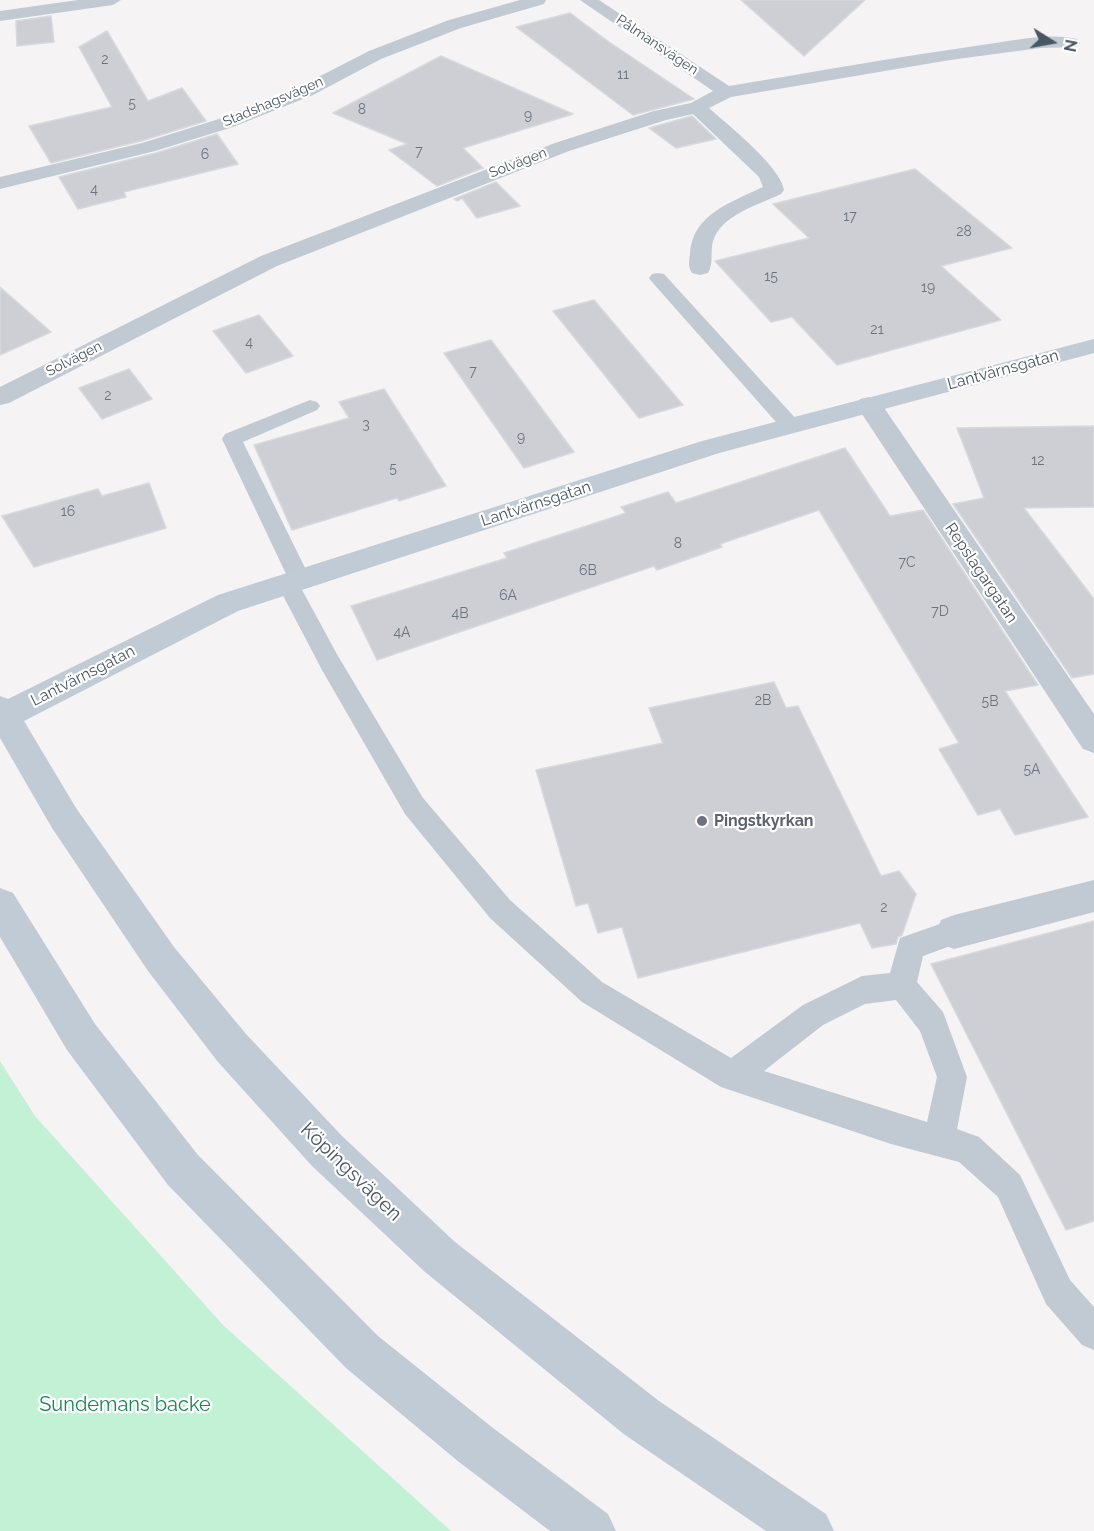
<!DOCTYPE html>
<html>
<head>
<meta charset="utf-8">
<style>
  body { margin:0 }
  #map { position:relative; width:1094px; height:1531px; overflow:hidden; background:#f5f3f3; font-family:Raleway,sans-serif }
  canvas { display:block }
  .north { position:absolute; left:1022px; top:12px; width:60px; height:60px; -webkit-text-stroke:4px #fff; paint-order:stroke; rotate:101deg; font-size:16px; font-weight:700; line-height:24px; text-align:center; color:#4a5661 }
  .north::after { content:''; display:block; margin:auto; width:21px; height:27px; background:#4a5661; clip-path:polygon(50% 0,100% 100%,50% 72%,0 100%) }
</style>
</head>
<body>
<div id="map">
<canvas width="1094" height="1531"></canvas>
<div class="north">N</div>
</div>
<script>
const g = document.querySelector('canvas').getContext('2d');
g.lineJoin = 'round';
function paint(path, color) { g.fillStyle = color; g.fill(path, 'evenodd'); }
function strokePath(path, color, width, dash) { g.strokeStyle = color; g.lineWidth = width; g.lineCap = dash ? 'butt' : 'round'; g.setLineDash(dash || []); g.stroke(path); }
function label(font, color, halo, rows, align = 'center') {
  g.font = font + ' Raleway,sans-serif'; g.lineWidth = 4.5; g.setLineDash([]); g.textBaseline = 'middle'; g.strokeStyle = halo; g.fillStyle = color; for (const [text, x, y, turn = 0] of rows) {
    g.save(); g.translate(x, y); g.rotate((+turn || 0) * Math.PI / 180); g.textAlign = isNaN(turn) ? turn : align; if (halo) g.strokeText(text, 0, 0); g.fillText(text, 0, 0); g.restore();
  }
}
const green = new Path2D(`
  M 0,1061 L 35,1116 L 223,1325 L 451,1531 L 0,1531 Z`);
const building = new Path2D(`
  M 741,0 L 865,0 L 804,56 Z
  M 570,13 L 609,42 L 694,99 L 633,115 L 516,27 Z
  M 51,16 L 54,42 L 17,46 L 16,21 Z
  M 107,31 L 148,101 L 182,88 L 206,121 L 141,141 L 51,163 L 29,126 L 112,107 L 79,47 Z
  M 441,56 L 573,114 L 463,148 L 483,168 L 437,186 L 389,150 L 407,144 L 333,113 Z
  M 692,116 L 716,139 L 676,148 L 649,128 Z
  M 217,134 L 238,164 L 124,192 L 126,197 L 78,209 L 59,177 L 156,153 Z
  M 915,169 L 1012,248 L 941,266 L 1001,320 L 837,365 L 792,317 L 771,322 L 715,261 L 809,238 L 773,204 Z
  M 496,182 L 520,206 L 477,218 L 462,198 L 458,201 L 454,199 Z
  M 0,287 L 51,332 L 0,355 Z
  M 594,300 L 683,405 L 639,418 L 553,311 Z
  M 259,315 L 293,356 L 246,373 L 213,331 Z
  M 491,340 L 574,452 L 524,468 L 444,353 Z
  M 129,369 L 152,399 L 102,419 L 79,388 Z
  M 384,389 L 446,486 L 399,501 L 397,498 L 292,530 L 254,445 L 349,418 L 339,402 Z
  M 1094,426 L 1094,507 L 1024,508 L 1094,599 L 1094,674 L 1072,678 L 953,504 L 984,498 L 957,428 Z
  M 845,448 L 890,516 L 923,510 L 1038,685 L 1005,691 L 1088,817 L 1015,835 L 1000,809 L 978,815 L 939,749 L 959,743 L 819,510 L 720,544 L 722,547 L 657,570 L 654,566 L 377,660 L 351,606 L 507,558 L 504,553 L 626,513 L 621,507 L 668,492 L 676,503 Z
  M 149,483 L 166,528 L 34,567 L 2,516 L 98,489 L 102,496 Z
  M 774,682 L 786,708 L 798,706 L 881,876 L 899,871 L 916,894 L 902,935 L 898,937 L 896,944 L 872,948 L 860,923 L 638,978 L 622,927 L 598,933 L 588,903 L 576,906 L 536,770 L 663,743 L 649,708 Z
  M 1094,921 L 1094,1221 L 1066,1230 L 931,964 Z`);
const service = new Path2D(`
  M 658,273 L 664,274 L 798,421 L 801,426 L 798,431 L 791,432 L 784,431 L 652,282 L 649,278 L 652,274 Z
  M 310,400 L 317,402 L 320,406 L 317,410 L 243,442 L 311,580 L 308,586 L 301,588 L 338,656 L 423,798 L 510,900 L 602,982 L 731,1058 L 803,1005 L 862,976 L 890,973 L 900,938 L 954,919 L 964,923 L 968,932 L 964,941 L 923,956 L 917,982 L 943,1012 L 967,1077 L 957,1129 L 979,1137 L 1020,1175 L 1070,1280 L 1094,1307 L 1094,1350 L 1082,1345 L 1046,1304 L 998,1197 L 959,1162 L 891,1144 L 721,1087 L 582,1002 L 490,918 L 405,814 L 322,670 L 277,584 L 280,578 L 287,576 L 222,439 L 225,434 ZM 896,1000 L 920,1031 L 937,1077 L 927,1122 L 764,1071 L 823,1025 L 865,1004 Z`);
const minor = new Path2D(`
  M 78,0 L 121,0 L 113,5 L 0,21 L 0,11 Z
  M 520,0 L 546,0 L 544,4 L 461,28 L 381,59 L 313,95 L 233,127 L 155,151 L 0,189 L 0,177 L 142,143 L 219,119 L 299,87 L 369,51 L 449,20 Z
  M 580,0 L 599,0 L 729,86 C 813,72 897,57 982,45 C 1012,41 1047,32 1077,39 L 1080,43 L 1077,47 L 1040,48 L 950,60 L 731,97 L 709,108 C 728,125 781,167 784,190 L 781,194 C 759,205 722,214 713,241 C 710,252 714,263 708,273 L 700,275 L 692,273 C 688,267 689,262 690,254 C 692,214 732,202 763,187 L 759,177 L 693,114 L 666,120 L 569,151 L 277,266 L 9,403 L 0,405 L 0,387 L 261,256 L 555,143 L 654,111 L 691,103 L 713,91 Z
  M 869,397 L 878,399 L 1094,714 L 1094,753 L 1083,749 L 856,405 L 860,399 Z
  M 1094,880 L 1094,912 L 954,949 L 941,944 L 936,932 L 941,920 L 954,915 Z`);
const secondary = new Path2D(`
  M 1094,339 L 1094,353 L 719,453 L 238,611 L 24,721 L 76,808 L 174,947 L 246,1034 L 342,1136 L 455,1242 L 659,1401 L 826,1514 L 834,1531 L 766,1531 L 625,1435 L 425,1272 L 312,1166 L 218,1062 L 148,971 L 52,828 L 0,738 L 0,696 L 8,699 L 218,595 L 702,441 Z
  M 0,888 L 13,893 L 95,1024 L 198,1155 L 378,1336 L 493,1428 L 608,1514 L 616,1531 L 550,1531 L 459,1462 L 346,1368 L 168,1185 L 67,1050 L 0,937 Z`);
const markers = [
  [702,821,6,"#6b7280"]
];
const farStreetnames = [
  ["Pålmansvägen",657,45,34],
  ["Stadshagsvägen",273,102,-23],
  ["Solvägen",518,163,-21],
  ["Solvägen",74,359,-27]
];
const numberNames = [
  ["2",105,60],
  ["11",623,75],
  ["5",132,104],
  ["8",362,110],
  ["9",528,116],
  ["7",419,152],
  ["6",205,155],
  ["4",94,190],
  ["17",850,217],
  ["28",964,232],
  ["15",771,277],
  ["19",928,288],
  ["21",877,330],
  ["4",249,343],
  ["7",473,372],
  ["2",108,396],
  ["3",366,425],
  ["9",521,438],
  ["12",1038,461],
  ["5",393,469],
  ["16",68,512],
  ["8",678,544],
  ["7C",907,563],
  ["6B",588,571],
  ["6A",508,596],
  ["7D",940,612],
  ["4B",460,614],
  ["4A",402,633],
  ["2B",763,701],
  ["5B",990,702],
  ["5A",1032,770],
  ["2",884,908]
];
const streetNames = [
  ["Lantvärnsgatan",1003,370,-15],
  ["Lantvärnsgatan",536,504,-18],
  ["Repslagargatan",981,573,56],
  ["Lantvärnsgatan",83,676,-27]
];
const worshipNames = [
  ["Pingstkyrkan",714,821]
];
const nearStreetnames = [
  ["Köpingsvägen",351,1172,44]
];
const nearParknames = [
  ["Sundemans backe",125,1405]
];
paint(green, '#c3f1d5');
paint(building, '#cdcfd5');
strokePath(building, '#d7d9de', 1.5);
paint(service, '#c1cad2');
paint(minor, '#c1cad2');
paint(secondary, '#c1cbd6');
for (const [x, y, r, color] of markers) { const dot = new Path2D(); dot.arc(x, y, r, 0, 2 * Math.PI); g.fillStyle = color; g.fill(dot); strokePath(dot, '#fff', 2); }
label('14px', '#4a5661', '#fff', farStreetnames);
label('14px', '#6b747e', null, numberNames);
label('16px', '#4a5661', '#fff', streetNames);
label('bold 16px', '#5b616d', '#fff', worshipNames, 'left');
label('20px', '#4a5661', '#fff', nearStreetnames);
label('20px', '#17864f', '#fff', nearParknames);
</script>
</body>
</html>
